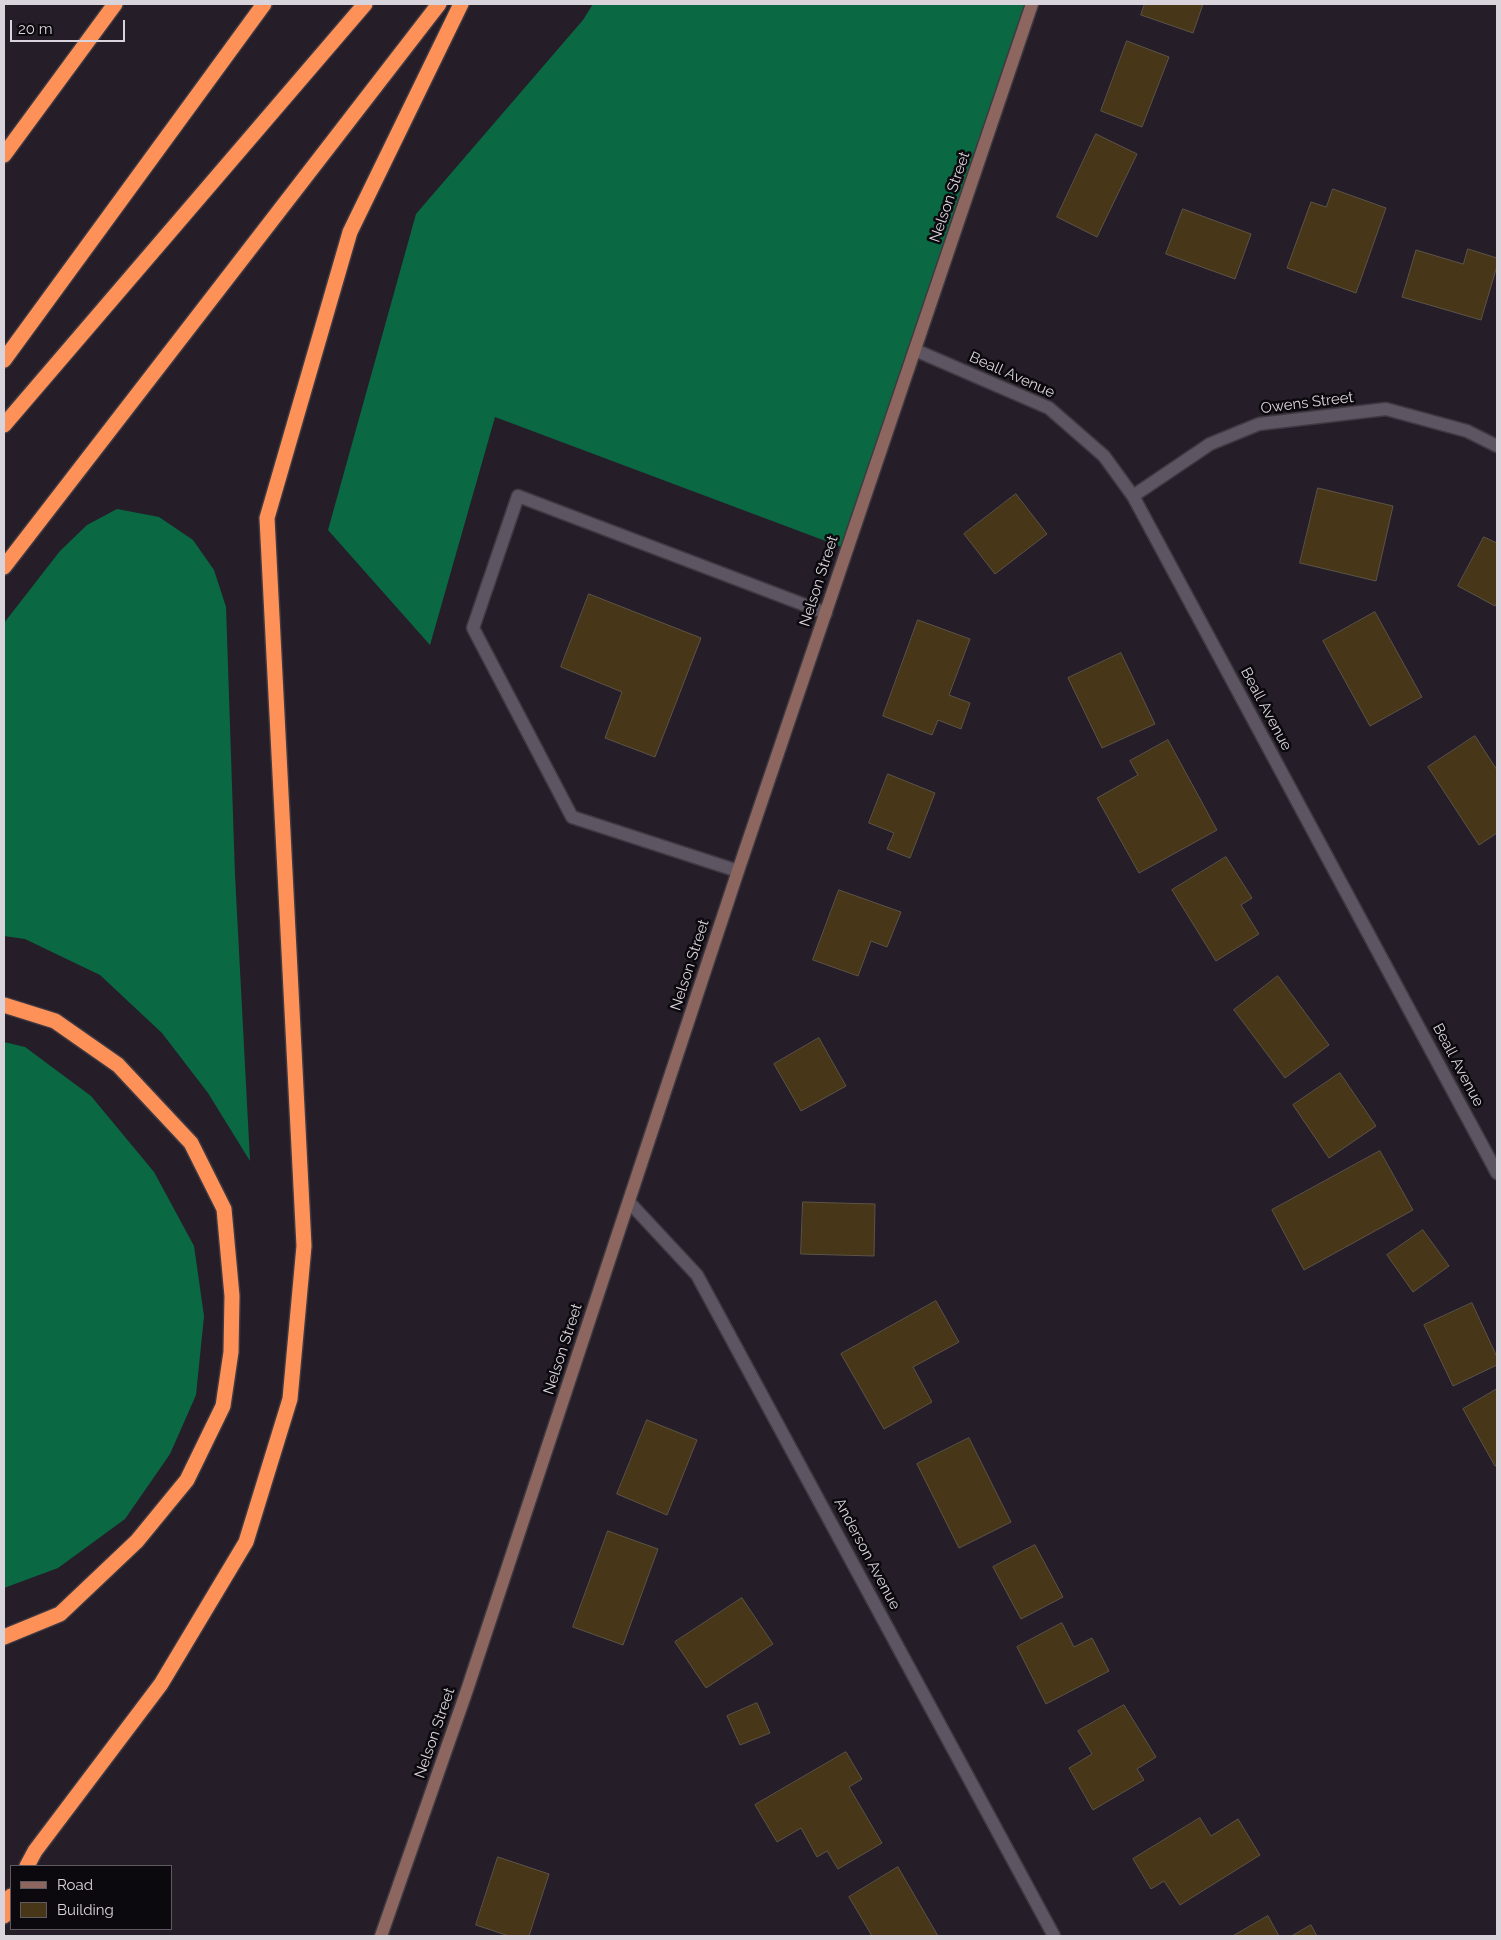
<!DOCTYPE html>
<html>
<head>
<meta charset="utf-8">
<style>
  body { margin:0 }
  #map { position:relative; width:1501px; height:1940px; overflow:hidden; background:#251e29; font-family:Raleway,sans-serif }
  canvas { display:block }
  .frame { position:absolute; inset:0; border:5px solid #d9d4db; pointer-events:none }
  .legend { position:absolute; left:10px; top:1865px; width:162px; height:65px; box-sizing:border-box; background:#0c090e; border:1px solid #5e5a60; margin:0; padding:6px 9px; list-style:none; font-size:15px; color:#d9d4db }
  .legend li { display:flex; align-items:center; gap:10px; height:25px }
  .legend b { width:25px; border:1px solid #5e5a60 }
  .scale { position:absolute; left:10px; top:20px; width:115px; height:22px; box-sizing:border-box; border:2px solid #d9d4db; border-top:0; padding-left:6px; font-size:15px; line-height:18px; white-space:nowrap; color:#d9d4db; -webkit-text-stroke:4px #0c090e; paint-order:stroke }
</style>
</head>
<body>
<div id="map">
<canvas width="1501" height="1940"></canvas>
<div class="frame"></div>
<ul class="legend">
<li><b style="height:6px;background:#8d675f"></b>Road</li>
<li><b style="height:14px;background:#473618"></b>Building</li>
</ul>
<div class="scale">20 m</div>
</div>
<script>
const g = document.querySelector('canvas').getContext('2d');
g.lineJoin = 'round';
function paint(path, color) { g.fillStyle = color; g.fill(path, 'evenodd'); }
function strokePath(path, color, width, dash) { g.strokeStyle = color; g.lineWidth = width; g.lineCap = dash ? 'butt' : 'round'; g.setLineDash(dash || []); g.stroke(path); }
function label(font, color, halo, rows, align = 'center') {
  g.font = font + ' Raleway,sans-serif'; g.lineWidth = 5; g.setLineDash([]); g.textBaseline = 'middle'; g.strokeStyle = halo; g.fillStyle = color; for (const [text, x, y, turn = 0] of rows) {
    g.save(); g.translate(x, y); g.rotate((+turn || 0) * Math.PI / 180); g.textAlign = isNaN(turn) ? turn : align; if (halo) g.strokeText(text, 0, 0); g.fillText(text, 0, 0); g.restore();
  }
}
const forest = new Path2D(`
  M 593,4 L 1032,4 L 847,549 L 495,417 L 430,645 L 328,530 L 416,214 L 583,20 Z
  M 117,509 L 159,517 L 193,540 L 214,570 L 226,607 L 235,875 L 250,1161 L 208,1093 L 162,1033 L 100,975 L 25,939 L 4,936 L 4,623 L 60,551 L 87,525 Z
  M 4,1042 L 25,1047 L 91,1096 L 154,1172 L 194,1246 L 204,1316 L 196,1395 L 170,1454 L 125,1519 L 58,1568 L 4,1588 Z`);
const building = new Path2D(`
  M 1145,4 L 1203,4 L 1193,33 L 1141,15 Z
  M 1127,41 L 1169,57 L 1142,127 L 1101,111 Z
  M 1096,134 L 1137,154 L 1097,237 L 1057,217 Z
  M 1333,189 L 1386,208 L 1356,293 L 1287,268 L 1311,202 L 1326,207 Z
  M 1183,209 L 1251,234 L 1235,279 L 1166,254 Z
  M 1468,249 L 1497,258 L 1497,266 L 1481,320 L 1402,297 L 1416,250 L 1463,264 Z
  M 1318,488 L 1393,506 L 1376,581 L 1300,563 Z
  M 1016,494 L 1047,534 L 995,574 L 964,534 Z
  M 1484,537 L 1497,543 L 1497,602 L 1495,606 L 1458,586 Z
  M 589,594 L 701,638 L 655,757 L 605,738 L 622,692 L 561,667 Z
  M 1375,612 L 1422,697 L 1370,726 L 1323,641 Z
  M 918,620 L 970,639 L 949,695 L 970,703 L 961,729 L 938,720 L 932,735 L 883,716 Z
  M 1121,653 L 1155,724 L 1102,748 L 1068,678 Z
  M 1475,736 L 1497,770 L 1497,833 L 1479,845 L 1428,767 Z
  M 1168,740 L 1217,830 L 1139,873 L 1097,798 L 1138,775 L 1130,761 Z
  M 888,774 L 935,793 L 910,858 L 887,849 L 894,833 L 869,823 Z
  M 1226,857 L 1252,898 L 1241,905 L 1259,934 L 1216,961 L 1172,890 Z
  M 839,890 L 901,912 L 887,947 L 871,941 L 858,976 L 813,960 Z
  M 1278,976 L 1329,1045 L 1285,1078 L 1234,1010 Z
  M 819,1038 L 846,1086 L 801,1111 L 774,1064 Z
  M 1340,1073 L 1376,1126 L 1329,1158 L 1293,1105 Z
  M 1380,1151 L 1413,1210 L 1304,1270 L 1272,1210 Z
  M 803,1202 L 875,1204 L 874,1256 L 801,1254 Z
  M 1423,1230 L 1449,1266 L 1413,1292 L 1387,1255 Z
  M 936,1301 L 959,1342 L 913,1367 L 932,1402 L 884,1429 L 841,1354 Z
  M 1472,1303 L 1497,1357 L 1497,1365 L 1453,1386 L 1424,1325 Z
  M 1497,1389 L 1497,1465 L 1495,1466 L 1463,1409 Z
  M 647,1420 L 697,1440 L 667,1515 L 617,1494 Z
  M 969,1438 L 1011,1522 L 959,1548 L 917,1464 Z
  M 608,1531 L 658,1549 L 623,1645 L 573,1627 Z
  M 1035,1545 L 1063,1597 L 1021,1619 L 993,1567 Z
  M 742,1598 L 773,1644 L 706,1688 L 675,1642 Z
  M 1062,1623 L 1074,1647 L 1092,1638 L 1109,1671 L 1046,1704 L 1017,1647 Z
  M 757,1703 L 770,1733 L 740,1745 L 727,1716 Z
  M 1124,1705 L 1156,1757 L 1137,1769 L 1144,1780 L 1093,1810 L 1069,1768 L 1092,1754 L 1078,1731 Z
  M 846,1752 L 862,1779 L 849,1787 L 882,1843 L 838,1869 L 827,1851 L 817,1857 L 801,1828 L 777,1842 L 755,1805 Z
  M 1200,1818 L 1211,1836 L 1238,1819 L 1260,1855 L 1180,1905 L 1164,1881 L 1151,1889 L 1133,1859 Z
  M 498,1857 L 549,1874 L 529,1936 L 509,1936 L 476,1925 Z
  M 898,1867 L 938,1936 L 872,1936 L 849,1897 Z
  M 1268,1916 L 1279,1936 L 1233,1936 Z
  M 1311,1925 L 1317,1936 L 1292,1936 Z`);
const lane = new Path2D(`
  M 738,871 L 572,817 L 473,628 L 518,496 L 826,613`);
const street = new Path2D(`
  M 915,350 L 1049,408 L 1104,456 L 1133,496 L 1497,1173
  M 1133,496 L 1210,444 L 1259,424 L 1386,409 L 1467,431 L 1497,446
  M 629,1202 L 697,1275 L 1054,1936`);
const secondary = new Path2D(`
  M 381,1936 L 467,1690 L 738,871 L 1032,4`);
const highway = new Path2D(`
  M 4,155 L 115,4
  M 4,360 L 264,4
  M 4,425 L 365,4
  M 4,567 L 439,4
  M 4,1005 L 55,1021 L 118,1065 L 191,1143 L 224,1209 L 232,1296 L 231,1352 L 223,1406 L 187,1480 L 137,1541 L 60,1614 L 4,1637
  M 27,1866 L 35,1851 L 161,1684 L 246,1542 L 290,1399 L 304,1246 L 267,518 L 350,232 L 461,4
  M 4,1916 L 11,1896`);
const streetNames = [
  ["Nelson Street",950,197,-71],
  ["Beall Avenue",1012,375,24],
  ["Owens Street",1307,403,-7],
  ["Nelson Street",819,581,-72],
  ["Beall Avenue",1266,709,62],
  ["Nelson Street",690,965,-72],
  ["Beall Avenue",1458,1065,62],
  ["Nelson Street",563,1349,-72],
  ["Anderson Avenue",867,1554,62],
  ["Nelson Street",435,1733,-71]
];
paint(forest, '#0a6943');
paint(building, '#473618');
strokePath(building, '#5c5447', 1);
strokePath(lane, '#3f3941', 15);
strokePath(street, '#3f3941', 15);
strokePath(secondary, '#3f3941', 15);
strokePath(highway, '#3f3941', 18);
strokePath(lane, '#5d5562', 12);
strokePath(street, '#5d5562', 12);
strokePath(secondary, '#8d675f', 12);
strokePath(highway, '#fe9158', 15);
label('15px', '#d9d4db', '#0c090e', streetNames);
</script>
</body>
</html>
